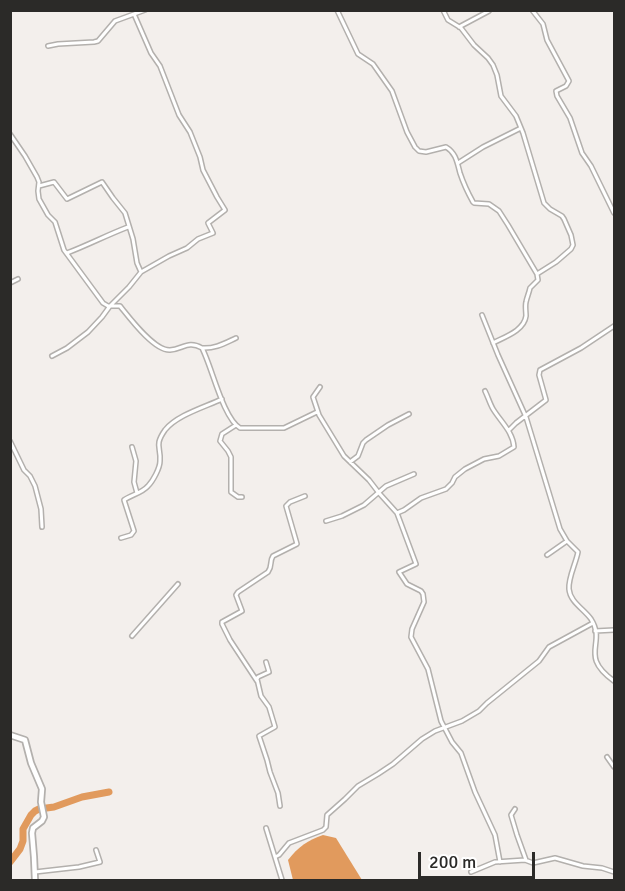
<!DOCTYPE html>
<html>
<head>
<meta charset="utf-8">
<style>
  body { margin:0 }
  #map { position:relative; width:625px; height:891px; overflow:hidden; background:#f3efec; font-family:Signika,sans-serif }
  canvas { display:block }
  .frame { position:absolute; inset:0; border:12px solid #2b2a28; pointer-events:none }
  .scale { position:absolute; left:418px; top:852px; width:117px; height:27px; box-sizing:border-box; border:3px solid #2b2a28; border-top:0; padding-left:8px; font-size:18px; line-height:21px; white-space:nowrap; color:#2b2a28; -webkit-text-stroke:4px #fff; paint-order:stroke }
</style>
</head>
<body>
<div id="map">
<canvas width="625" height="891"></canvas>
<div class="frame"></div>
<div class="scale">200 m</div>
</div>
<script>
const g = document.querySelector('canvas').getContext('2d');
g.lineJoin = 'round';
function paint(path, color) { g.fillStyle = color; g.fill(path, 'evenodd'); }
function strokePath(path, color, width, dash) { g.strokeStyle = color; g.lineWidth = width; g.lineCap = dash ? 'butt' : 'round'; g.setLineDash(dash || []); g.stroke(path); }
const water = new Path2D(`
  M 323,835 L 336,838 L 362,880 L 293,880 L 288,860 C 298,847 308,840 323,835 Z`);
const river = new Path2D(`
  M 10,862 L 20,849 L 23,841 L 23,829 L 31,815 L 35,811 L 39,809 L 54,807 L 82,797 L 109,792`);
const minor = new Path2D(`
  M 337,10 L 358,54 L 373,64 L 392,91 L 407,132 L 415,147 L 419,151 L 426,152 L 446,147 C 456,153 457,162 460,173 C 463,182 468,193 473,202 L 474,203 L 489,204 L 499,211 L 508,225 L 537,274 L 538,280 L 530,288 C 529,293 527,297 526,302 C 525,306 526,312 526,316 C 524,331 504,337 493,343
  M 443,10 L 448,20 L 461,28 L 474,45 L 488,58 L 493,65 L 497,75 L 501,96 L 516,116 L 523,133 L 544,203 L 550,209 L 562,216 L 564,219 L 571,235 L 573,245 L 571,249 L 556,262 L 537,274
  M 532,10 L 543,24 L 547,40 L 569,81 L 566,86 L 556,91 L 557,96 L 570,118 L 582,153 L 591,166 L 614,213
  M 459,27 L 489,11
  M 48,46 L 58,44 L 94,42 L 98,41 L 115,21 L 145,10
  M 10,134 L 25,156 L 37,177 L 39,182 L 38,191 L 39,199 L 48,215 L 55,222 L 64,250 L 103,303 L 108,306 L 120,306 C 129,317 154,351 170,350 C 183,349 188,340 202,348 C 212,367 223,418 240,428 L 284,428 L 317,412
  M 458,163 L 483,147 L 521,128
  M 39,186 L 54,182 L 67,199 L 102,182 L 113,198 L 125,213 L 133,239 L 137,263 L 141,272
  M 67,253 C 88,245 107,235 128,227
  M 10,283 L 18,279
  M 482,315 L 498,355 L 526,417 L 560,529 L 567,541 L 578,552 C 576,563 568,578 569,589 C 570,602 584,609 591,619 C 607,644 578,655 614,681
  M 202,348 C 215,349 225,343 236,338
  M 52,356 L 67,348 L 88,332 L 102,317 L 110,306 L 129,287 L 141,272 L 169,256 L 187,248 L 198,239 L 213,233 L 208,223 L 225,210 L 217,197 L 203,170 L 200,157 L 190,132 L 179,115 L 160,66 L 151,53 L 134,14
  M 320,387 L 313,397 L 319,415 L 344,456 L 369,480 L 379,493
  M 236,425 L 222,434 L 220,441 L 228,451 L 231,457 L 231,492 L 238,497 L 242,497
  M 509,430 L 516,423 L 546,400 L 539,375 L 540,370 L 581,348 L 614,326
  M 10,441 L 24,470 L 30,476 L 35,486 L 41,509 L 42,527
  M 132,447 L 136,461 L 134,482 L 137,493
  M 350,462 L 358,456 L 363,443 L 366,440 L 388,425 L 409,414
  M 379,493 L 397,513 L 416,564 L 399,572 L 407,584 L 421,591 L 423,594 L 424,602 L 412,629 L 411,637 L 428,669 L 441,721 L 452,742 L 461,753 L 475,792 L 495,835 L 500,862
  M 397,513 L 404,510 L 421,498 L 446,489 L 452,483 L 455,477 L 465,469 L 484,459 L 499,456 L 514,447 C 513,432 501,422 493,409 C 490,404 488,397 485,391
  M 326,521 L 342,516 L 364,505 L 386,486 L 414,474
  M 121,538 L 131,535 L 134,531 L 124,500 C 131,495 142,493 148,486 C 153,481 160,468 160,461 C 161,446 154,446 165,430 C 177,415 205,407 222,399
  M 547,555 L 567,541
  M 595,631 L 614,630
  M 132,636 L 178,584
  M 266,662 L 269,672 L 258,677 L 257,679 L 261,696 L 269,707 L 275,727 L 259,736 L 267,760 L 270,772 L 278,793 L 280,806
  M 257,681 L 230,640 L 222,624 L 222,622 L 242,611 L 236,595 L 238,592 L 268,572 C 273,565 269,562 273,556 L 297,544 L 286,506 L 290,502 L 305,496
  M 607,757 L 614,767
  M 515,809 L 511,815 L 517,835 L 526,860
  M 266,828 L 282,880
  M 275,857 L 279,855 L 289,843 L 323,830 L 326,827 L 327,815 L 345,799 L 358,786 L 378,774 L 393,764 L 422,739 L 435,731 L 462,721 L 479,711 L 487,703 L 539,661 L 549,647 L 593,623
  M 35,872 L 79,867 L 100,862 L 96,850
  M 471,872 L 495,862 L 525,860 L 533,863 L 555,858 L 583,866 L 602,868 L 614,872`);
const tertiary = new Path2D(`
  M 10,735 L 25,740 L 31,763 L 42,789 L 41,802 L 44,817 L 42,821 L 33,828 L 32,833 L 34,857 L 35,880`);
paint(water, '#e19a5d');
strokePath(river, '#e19a5d', 7);
strokePath(minor, '#b3b0ad', 6);
strokePath(tertiary, '#b3b0ad', 8);
strokePath(minor, '#fff', 3);
strokePath(tertiary, '#fff', 4.5);
</script>
</body>
</html>
